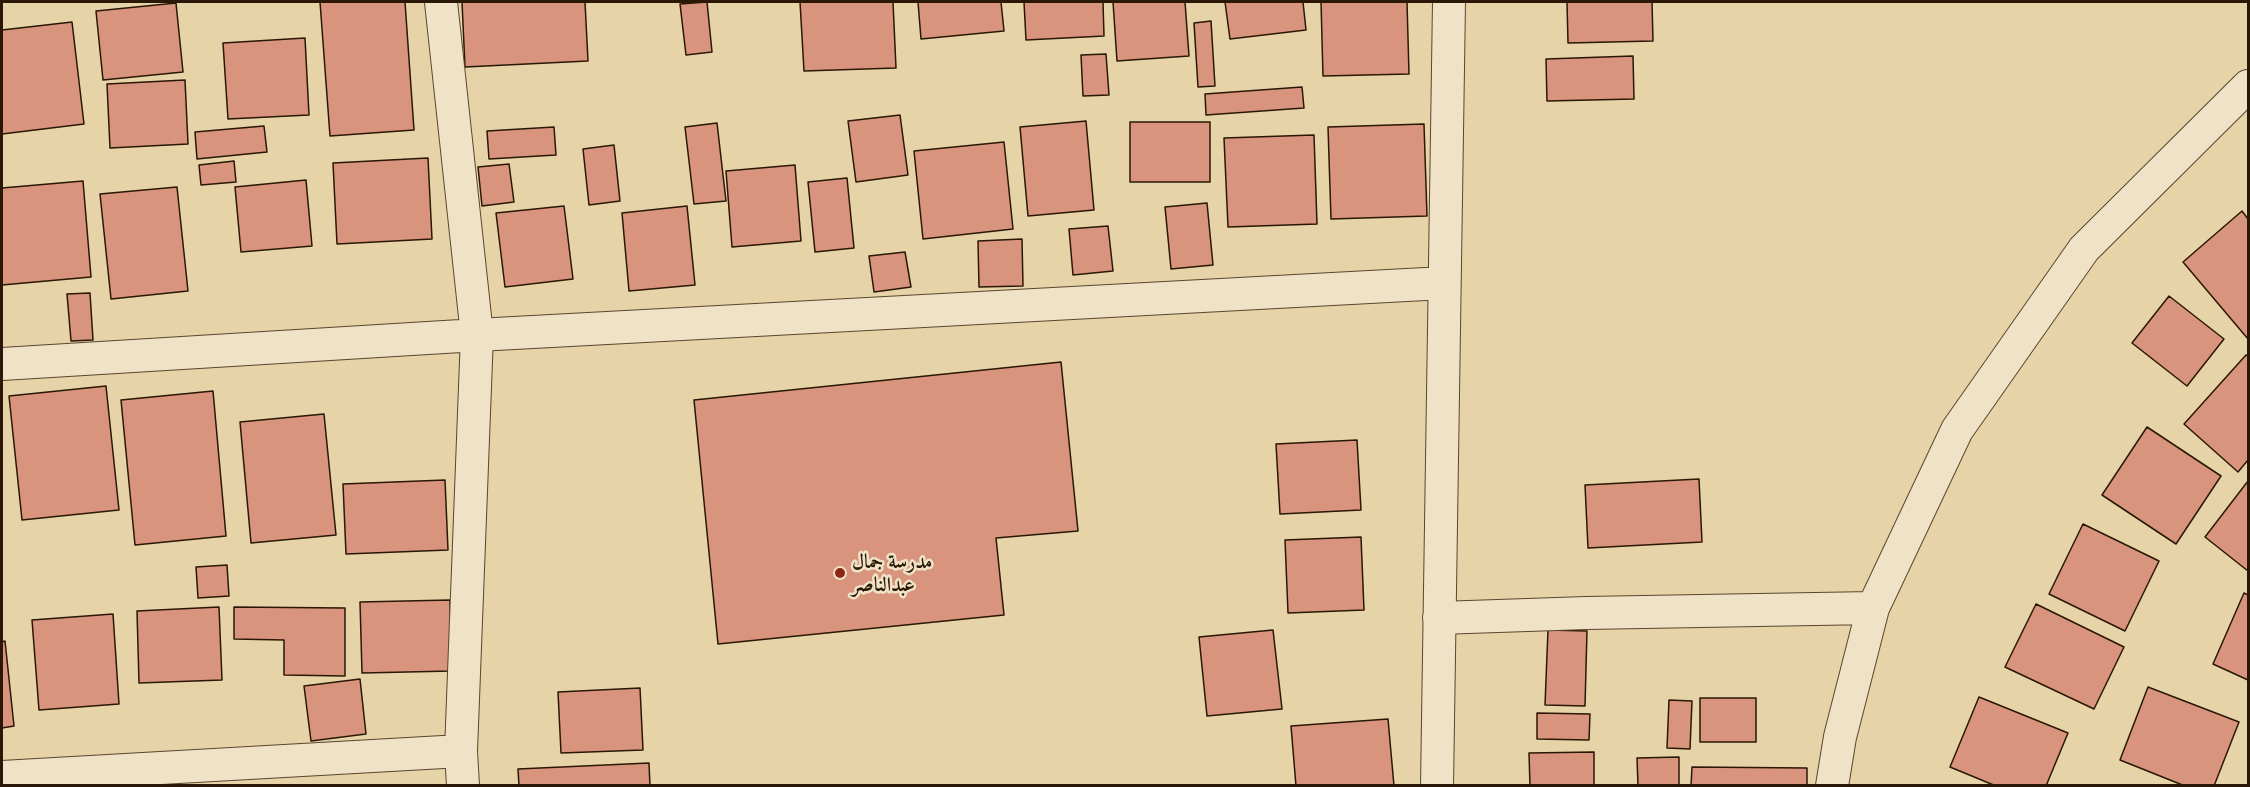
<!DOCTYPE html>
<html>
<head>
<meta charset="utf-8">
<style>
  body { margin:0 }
  #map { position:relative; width:2250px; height:787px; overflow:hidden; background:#e6d3a7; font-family:"Libre Caslon Text",serif }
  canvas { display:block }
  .frame { position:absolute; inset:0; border:3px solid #2a1705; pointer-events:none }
</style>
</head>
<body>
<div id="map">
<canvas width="2250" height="787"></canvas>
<div class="frame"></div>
</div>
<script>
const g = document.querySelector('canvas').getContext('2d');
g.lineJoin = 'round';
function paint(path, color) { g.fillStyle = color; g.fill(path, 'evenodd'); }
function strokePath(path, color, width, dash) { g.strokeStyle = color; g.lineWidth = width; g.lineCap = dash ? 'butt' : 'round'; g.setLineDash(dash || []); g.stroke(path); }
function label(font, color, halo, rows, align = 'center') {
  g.font = font + ' "Libre Caslon Text",Amiri,serif'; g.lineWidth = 5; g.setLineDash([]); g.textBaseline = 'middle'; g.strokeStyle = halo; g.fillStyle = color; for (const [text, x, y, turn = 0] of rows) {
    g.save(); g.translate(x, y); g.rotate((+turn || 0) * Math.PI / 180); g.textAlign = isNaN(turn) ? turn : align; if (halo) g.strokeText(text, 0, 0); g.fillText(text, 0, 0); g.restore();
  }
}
const building = new Path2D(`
  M 320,2 L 405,2 L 414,130 L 330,136 Z
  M 462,2 L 585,2 L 588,61 L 465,67 Z
  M 707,2 L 712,52 L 686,55 L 680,4 Z
  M 800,2 L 893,2 L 896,68 L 804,71 Z
  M 918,2 L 1001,2 L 1004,31 L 921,39 Z
  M 1024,2 L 1103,2 L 1104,36 L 1026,40 Z
  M 1113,2 L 1185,2 L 1189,56 L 1117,61 Z
  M 1225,2 L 1303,2 L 1306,30 L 1230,39 Z
  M 1321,2 L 1407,2 L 1409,74 L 1323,76 Z
  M 1567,2 L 1652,2 L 1653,41 L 1568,43 Z
  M 176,3 L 183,72 L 103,80 L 96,11 Z
  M 1211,21 L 1215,86 L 1198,87 L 1194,23 Z
  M 72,22 L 84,124 L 2,134 L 2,30 Z
  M 305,38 L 309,115 L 228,119 L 223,43 Z
  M 1106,54 L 1109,95 L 1083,96 L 1081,55 Z
  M 1633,56 L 1634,99 L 1547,101 L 1546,59 Z
  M 185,80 L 188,144 L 110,148 L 107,84 Z
  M 1302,87 L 1304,108 L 1206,115 L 1205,94 Z
  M 900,115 L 908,175 L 856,182 L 848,121 Z
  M 1086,121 L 1094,210 L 1028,216 L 1020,127 Z
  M 1130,122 L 1210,122 L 1210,182 L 1130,182 Z
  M 717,123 L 726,201 L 694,204 L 685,127 Z
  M 1424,124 L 1427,216 L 1331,219 L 1328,127 Z
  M 264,126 L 267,152 L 197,159 L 195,132 Z
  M 554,127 L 556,155 L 489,159 L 487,131 Z
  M 1314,135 L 1317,224 L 1228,227 L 1224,138 Z
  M 1004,142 L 1013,229 L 923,239 L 914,151 Z
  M 614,145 L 620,201 L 589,205 L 583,149 Z
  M 428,158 L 432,239 L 337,244 L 333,163 Z
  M 234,161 L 236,182 L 201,185 L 199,165 Z
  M 509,164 L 514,202 L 482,206 L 478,167 Z
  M 795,165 L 801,241 L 732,247 L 726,171 Z
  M 847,178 L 854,248 L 815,252 L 808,182 Z
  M 306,180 L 312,246 L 241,252 L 235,187 Z
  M 83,181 L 91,277 L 2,285 L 2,188 Z
  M 177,187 L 188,291 L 111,299 L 100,194 Z
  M 1207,203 L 1213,265 L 1171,269 L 1165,207 Z
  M 564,206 L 573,279 L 505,287 L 496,213 Z
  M 687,206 L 695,285 L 629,291 L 622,213 Z
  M 2242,211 L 2248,219 L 2248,339 L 2183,262 Z
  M 1108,226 L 1113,271 L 1073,275 L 1069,229 Z
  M 1022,239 L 1023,286 L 979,287 L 978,241 Z
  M 905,252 L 911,287 L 874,292 L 869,256 Z
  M 90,293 L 93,340 L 71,341 L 67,294 Z
  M 2169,296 L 2224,339 L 2187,386 L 2132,343 Z
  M 2246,355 L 2248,356 L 2248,460 L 2238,472 L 2184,424 Z
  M 1061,362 L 1078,531 L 996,538 L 1004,615 L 718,644 L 694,400 Z
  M 106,386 L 119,510 L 22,520 L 9,396 Z
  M 213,391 L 226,536 L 135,545 L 121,400 Z
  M 324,414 L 336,535 L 251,543 L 240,422 Z
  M 2147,427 L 2221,476 L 2176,544 L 2102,495 Z
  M 1357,440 L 1361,510 L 1280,514 L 1276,444 Z
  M 1699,479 L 1702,542 L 1588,548 L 1585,485 Z
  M 445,480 L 448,550 L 346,554 L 343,484 Z
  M 2248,481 L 2248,571 L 2205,537 Z
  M 2083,524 L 2159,561 L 2125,631 L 2049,594 Z
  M 1361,537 L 1364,610 L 1288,613 L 1285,540 Z
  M 227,565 L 229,596 L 198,598 L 196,567 Z
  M 2244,593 L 2248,595 L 2248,680 L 2213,664 Z
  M 450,600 L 452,671 L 362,673 L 360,602 Z
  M 2036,604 L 2124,647 L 2094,709 L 2005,667 Z
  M 219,607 L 222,680 L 139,683 L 137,611 Z
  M 234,607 L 345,608 L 345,676 L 284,675 L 284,640 L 234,639 Z
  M 113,614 L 119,704 L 39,710 L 32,620 Z
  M 1273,630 L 1282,709 L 1207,716 L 1199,637 Z
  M 1548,630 L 1587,631 L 1585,706 L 1545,705 Z
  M 5,641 L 14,726 L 2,728 L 2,642 Z
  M 360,679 L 366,734 L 311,741 L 304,686 Z
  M 2148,687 L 2239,722 L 2214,786 L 2185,786 L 2120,760 Z
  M 640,688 L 643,750 L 561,753 L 558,692 Z
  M 1979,697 L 2068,733 L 2046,786 L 1996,786 L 1950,767 Z
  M 1700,698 L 1756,698 L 1756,742 L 1700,742 Z
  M 1669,700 L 1692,701 L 1690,749 L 1667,748 Z
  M 1537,713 L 1590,714 L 1589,740 L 1537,739 Z
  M 1388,719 L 1394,786 L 1296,786 L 1291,726 Z
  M 1594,752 L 1594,786 L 1530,786 L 1529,753 Z
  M 1679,757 L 1679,786 L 1638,786 L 1637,758 Z
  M 649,763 L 650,786 L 519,786 L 518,769 Z
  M 1692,767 L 1807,768 L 1807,786 L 1691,786 Z`);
const minor = new Path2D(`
  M 441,2 L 477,335 L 461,751 L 463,786
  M 2,364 L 477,335 L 1444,283
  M 1439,618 L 1586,613 L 1873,608
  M 2,777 L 461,751
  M 1437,786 L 1449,2
  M 1832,786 L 1840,737 L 1873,608 L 1957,430 L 2084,249 L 2248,86`);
const markers = [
  [840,573,6,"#8f2418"]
];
const poiNames = [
  ["مدرسة جمال",852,562],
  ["عبدالناصر",852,585]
];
paint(building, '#d8947c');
strokePath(building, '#2a1705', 1.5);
strokePath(minor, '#59462e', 34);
strokePath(minor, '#efe2c6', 32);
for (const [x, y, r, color] of markers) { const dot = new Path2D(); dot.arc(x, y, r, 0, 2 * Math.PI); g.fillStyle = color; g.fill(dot); strokePath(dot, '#efe2c6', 2); }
label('bold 20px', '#2a1705', '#efe2c6', poiNames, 'left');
</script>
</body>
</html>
